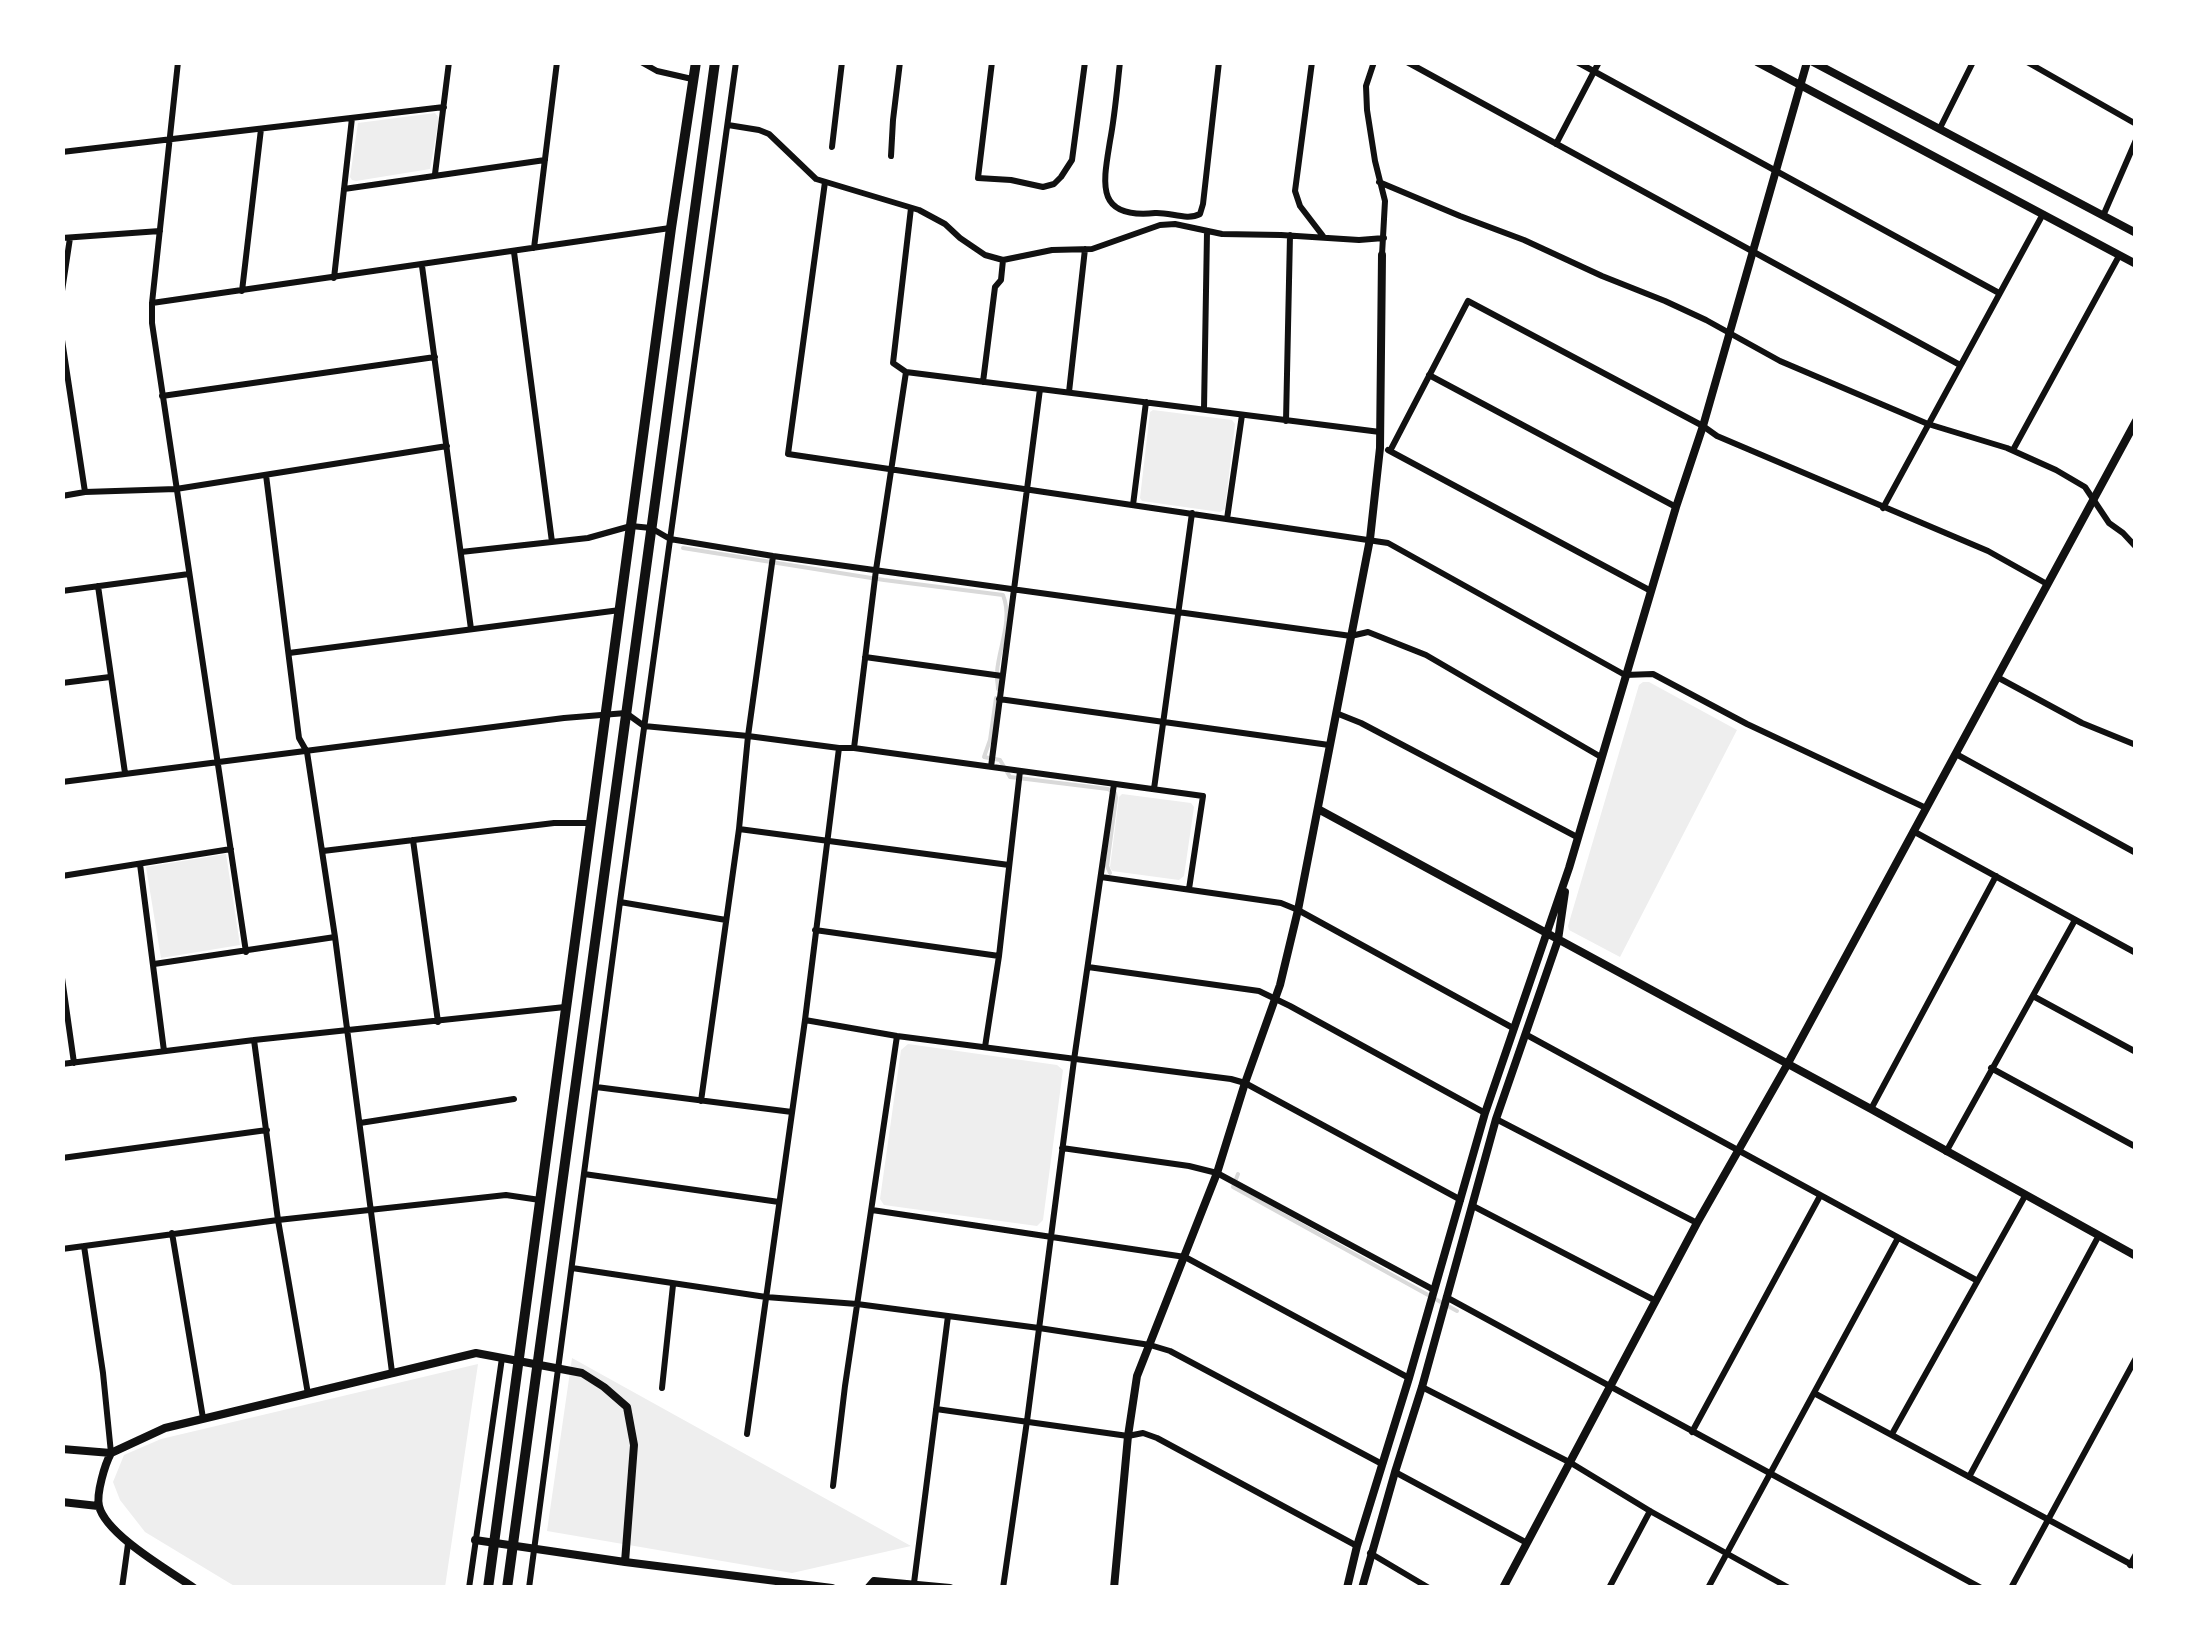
<!DOCTYPE html>
<html>
<head>
<meta charset="utf-8">
<style>
  body { margin:0 }
  #map { position:relative; width:2198px; height:1650px; overflow:hidden; background:#fff; font-family:"Space Grotesk",sans-serif }
  canvas { display:block }
  .frame { position:absolute; inset:0; border:65px solid #fff; pointer-events:none }
</style>
</head>
<body>
<div id="map">
<canvas width="2198" height="1650"></canvas>
<div class="frame"></div>
</div>
<script>
const g = document.querySelector('canvas').getContext('2d');
g.lineJoin = 'round';
function paint(path, color) { g.fillStyle = color; g.fill(path, 'evenodd'); }
function strokePath(path, color, width, dash) { g.strokeStyle = color; g.lineWidth = width; g.lineCap = dash ? 'butt' : 'round'; g.setLineDash(dash || []); g.stroke(path); }
const green = new Path2D(`
  M 435,113 L 439,118 L 430,169 L 356,181 L 352,180 L 350,177 L 358,123 Z
  M 1153,410 L 1232,420 L 1235,424 L 1225,509 L 1220,512 L 1142,501 L 1140,498 L 1150,412 Z
  M 1643,682 L 1649,682 L 1737,730 L 1620,957 L 1569,930 L 1568,926 L 1639,685 Z
  M 1122,794 L 1191,803 L 1194,807 L 1184,876 L 1179,880 L 1112,871 L 1110,867 L 1119,797 Z
  M 226,854 L 240,945 L 161,958 L 146,867 Z
  M 908,1044 L 1057,1065 L 1063,1070 L 1043,1220 L 1037,1226 L 884,1205 L 880,1199 L 901,1050 Z
  M 572,1358 L 911,1546 L 792,1573 L 547,1531 Z
  M 478,1364 L 445,1587 L 236,1587 L 145,1532 L 120,1500 L 113,1482 L 124,1455 L 161,1439 Z`);
const stream = new Path2D(`
  M 683,548 L 884,580 L 1003,595 C 1013,620 999,646 997,672 C 996,678 998,683 998,689
  M 996,698 L 990,740 L 984,757 L 1000,760 L 1010,777 L 1108,789 L 1115,793 L 1116,798 L 1107,866 L 1110,873
  M 1238,1174 L 1233,1187 L 1457,1311`);
const minor = new Path2D(`
  M 178,62 L 152,303 L 152,323 L 246,952
  M 641,62 L 657,71 L 692,79
  M 992,62 L 978,178 L 1011,180 L 1043,187 L 1054,184 L 1061,177 L 1072,160 L 1085,62
  M 1120,62 C 1117,89 1115,115 1110,141 C 1103,184 1095,219 1155,213 C 1170,212 1187,221 1200,214 L 1203,204 L 1219,62
  M 1312,62 L 1295,191 L 1300,206 L 1323,236
  M 1374,62 L 1366,86 L 1367,110 L 1375,161 L 1385,201 L 1382,255
  M 1407,62 L 1960,365
  M 1577,62 L 1999,293
  M 2027,62 L 2136,124
  M 728,125 L 759,130 L 769,134 L 816,179 L 919,210 L 945,224 L 960,238 L 985,255 L 1003,260 L 1052,250 L 1092,249 L 1160,225 L 1175,224 L 1222,234 L 1281,235 L 1359,240 L 1384,238
  M 1940,128 L 1973,62
  M 1556,144 L 1599,62
  M 832,147 L 842,62
  M 62,152 L 444,107
  M 891,156 L 893,120 L 900,62
  M 435,174 L 449,62
  M 825,182 L 788,454 L 1388,543 L 1625,675 L 1653,674 L 1747,724 L 1926,808
  M 1379,182 L 1460,216 L 1524,240 L 1602,276 L 1665,301 L 1706,320 L 1780,361 L 1928,424 L 2007,448 L 2056,470 L 2085,487 L 2109,523 L 2123,533 L 2136,547
  M 344,189 L 545,160
  M 911,208 L 893,363 L 906,372 L 1380,432
  M 2103,216 L 2136,140
  M 62,238 L 160,231
  M 534,248 L 557,62
  M 514,252 L 552,542
  M 422,266 L 471,629
  M 334,278 L 352,118
  M 62,291 L 70,238
  M 242,291 L 261,129
  M 152,303 L 670,228
  M 62,340 L 85,492
  M 1429,375 L 1676,507
  M 983,382 L 995,287 L 1001,280 L 1003,260
  M 1069,392 L 1085,249
  M 162,396 L 435,357
  M 1204,409 L 1207,232
  M 1286,421 L 1290,235
  M 1388,450 L 1651,591
  M 2013,450 L 2119,256
  M 1390,451 L 1468,301 L 1703,426 L 1717,436 L 1988,551 L 2047,584
  M 266,475 L 299,738 L 307,752 L 335,937 L 392,1372
  M 62,496 L 85,492 L 176,489 L 447,446
  M 1133,505 L 1146,402
  M 1883,508 L 2043,214
  M 1227,519 L 1242,415
  M 461,552 L 588,538 L 631,526 L 651,528 L 670,539 L 773,556 L 1351,636 L 1368,632 L 1426,655 L 1601,757
  M 98,586 L 125,773
  M 62,591 L 189,574
  M 289,653 L 620,610
  M 865,657 L 1002,676
  M 1997,677 L 2082,723 L 2136,745
  M 62,683 L 110,677
  M 999,699 L 1329,745
  M 1336,713 L 1361,723 L 1577,837
  M 854,748 L 876,570 L 906,372
  M 1956,754 L 2136,853
  M 991,767 L 1040,389
  M 62,782 L 564,718 L 626,713 L 644,726 L 748,736 L 839,748 L 854,748 L 1203,796 L 1189,889
  M 1154,789 L 1192,513
  M 739,829 L 1009,865
  M 1913,831 L 2136,953
  M 413,840 L 438,1022
  M 323,851 L 554,823 L 590,823
  M 140,864 L 164,1051
  M 62,876 L 231,849
  M 1101,877 L 1281,903 L 1298,910 L 1513,1028
  M 620,902 L 726,920
  M 815,930 L 999,956
  M 154,964 L 335,937
  M 1088,967 L 1259,991 L 1290,1006 L 1485,1113
  M 62,978 L 74,1063
  M 2033,996 L 2136,1052
  M 805,1020 L 897,1036 L 1231,1079 L 1245,1083 L 1461,1200
  M 1525,1034 L 1976,1280
  M 254,1040 L 278,1220 L 308,1394
  M 985,1047 L 999,956 L 1020,771
  M 62,1064 L 254,1040 L 565,1007
  M 1991,1068 L 2136,1147
  M 596,1087 L 792,1112
  M 701,1101 L 739,829 L 748,736 L 773,556
  M 1871,1109 L 1996,876
  M 1496,1119 L 1697,1223
  M 360,1123 L 514,1099
  M 1062,1148 L 1189,1166 L 1217,1173 L 1434,1290
  M 1946,1152 L 2075,920
  M 62,1158 L 267,1130
  M 584,1174 L 779,1202
  M 1473,1206 L 1656,1301
  M 872,1210 L 1185,1257 L 1409,1378
  M 172,1233 L 203,1418
  M 84,1246 L 103,1373 L 111,1453
  M 62,1249 L 278,1220 L 506,1195 L 540,1200
  M 572,1268 L 766,1297 L 857,1304 L 1039,1328 L 1150,1345 L 1170,1351 L 1382,1464
  M 1446,1297 L 1981,1588
  M 1422,1387 L 1571,1463 L 1650,1511 L 1789,1588
  M 662,1388 L 673,1285
  M 1814,1393 L 2136,1567
  M 936,1409 L 1128,1436 L 1143,1433 L 1157,1438 L 1357,1546
  M 1692,1432 L 1820,1196
  M 747,1434 L 805,1020 L 839,748
  M 1892,1434 L 2025,1196
  M 1395,1472 L 1527,1543
  M 1969,1477 L 2098,1237
  M 833,1486 L 845,1386 L 897,1036
  M 1370,1553 L 1429,1588
  M 2130,1565 L 2136,1554
  M 914,1583 L 948,1316
  M 122,1588 L 128,1544
  M 469,1588 L 502,1358
  M 529,1588 L 620,902 L 736,62
  M 1003,1588 L 1027,1421 L 1074,1060 L 1114,784
  M 1609,1588 L 1650,1511
  M 1708,1588 L 1898,1238
  M 2011,1588 L 2136,1358`);
const tertiary = new Path2D(`
  M 1757,62 L 2136,264
  M 1813,62 L 2136,233
  M 1318,809 L 1871,1109 L 2136,1256
  M 62,1449 L 111,1453 L 165,1428 L 476,1353 L 582,1373 L 604,1387 L 627,1407 L 634,1445 L 625,1562
  M 111,1453 C 105,1464 96,1494 99,1506 C 106,1535 170,1571 194,1588
  M 62,1502 L 98,1506
  M 475,1540 L 625,1562 L 832,1588
  M 868,1588 L 874,1581 L 950,1588
  M 1114,1588 L 1128,1436 L 1137,1376 L 1217,1173 L 1245,1083 L 1280,985 L 1298,910 L 1370,539 L 1380,448 L 1382,255
  M 1347,1588 L 1357,1546 L 1409,1378 L 1485,1113 L 1569,868 L 1676,507 L 1703,426 L 1807,62
  M 1362,1588 L 1395,1472 L 1422,1387 L 1496,1119 L 1558,940 L 1565,892
  M 1503,1588 L 1697,1223 L 1787,1065 L 2136,421`);
const trunk = new Path2D(`
  M 488,1588 L 671,228 L 696,62
  M 507,1588 L 715,62`);
paint(green, '#eee');
strokePath(stream, '#d9d9d9', 4);
strokePath(minor, '#111', 6);
strokePath(tertiary, '#111', 8);
strokePath(trunk, '#111', 10);
</script>
</body>
</html>
